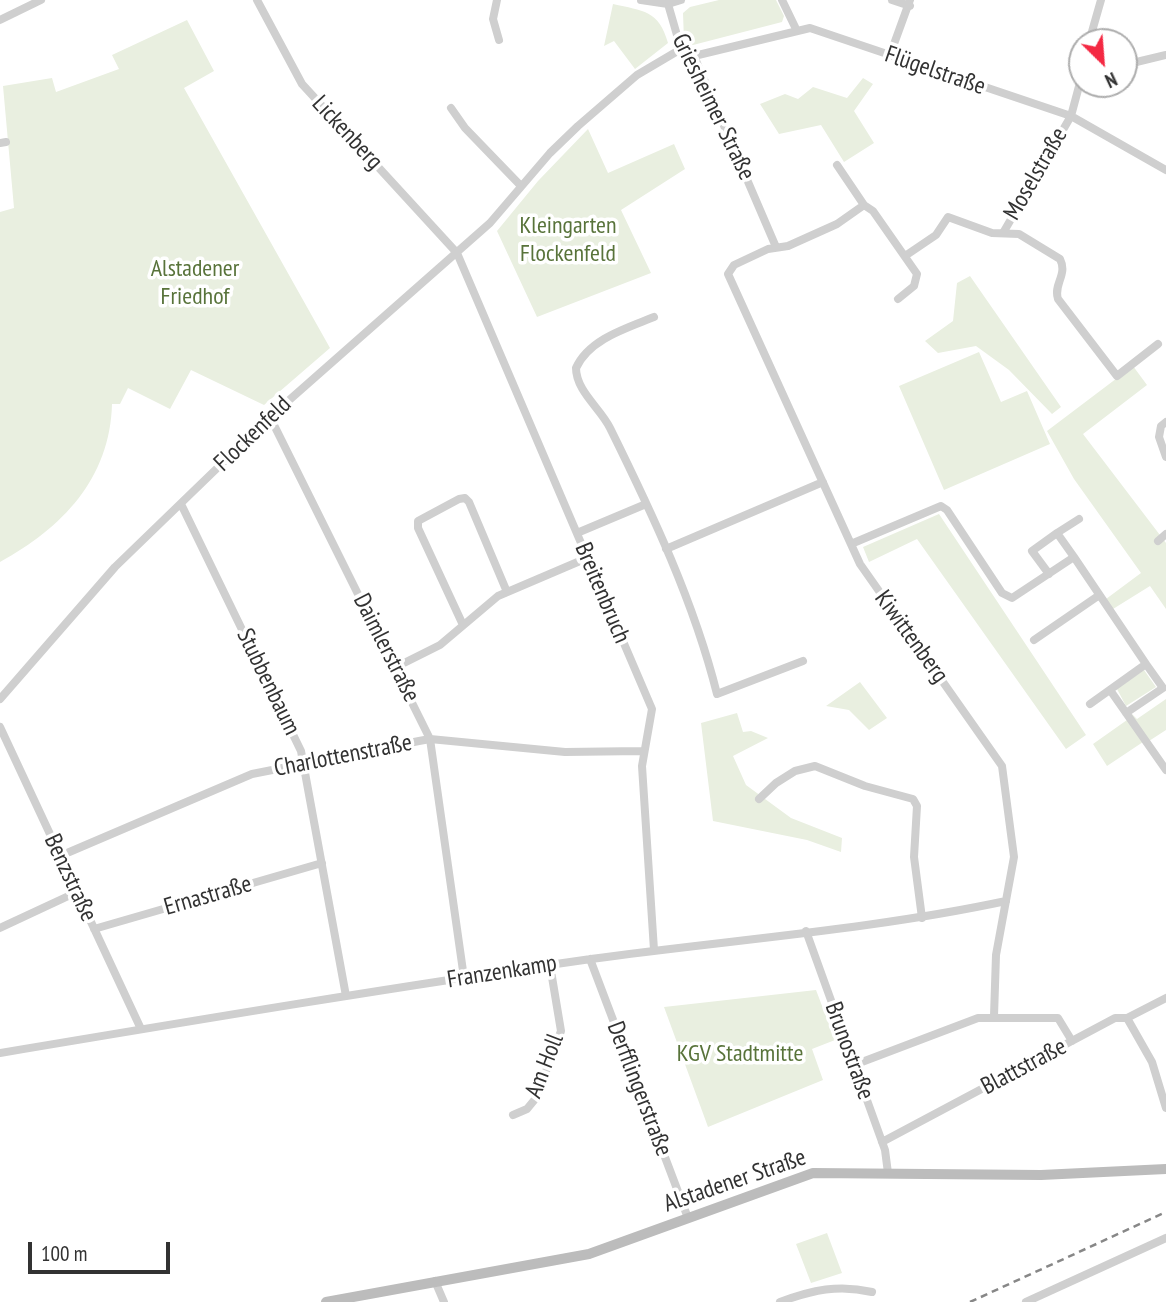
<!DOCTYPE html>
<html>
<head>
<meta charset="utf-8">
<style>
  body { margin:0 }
  #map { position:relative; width:1166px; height:1302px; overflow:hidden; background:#fff; font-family:"PT Sans Narrow",sans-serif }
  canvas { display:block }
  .north { position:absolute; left:1068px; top:28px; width:70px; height:70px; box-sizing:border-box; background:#fff; border:2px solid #adadad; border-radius:50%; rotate:155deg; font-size:19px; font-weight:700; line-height:28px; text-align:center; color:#323232 }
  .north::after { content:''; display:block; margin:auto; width:24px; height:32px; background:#f42943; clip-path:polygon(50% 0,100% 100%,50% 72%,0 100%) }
  .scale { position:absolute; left:28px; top:1242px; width:142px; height:32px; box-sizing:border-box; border:4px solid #323232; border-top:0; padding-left:9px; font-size:21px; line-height:24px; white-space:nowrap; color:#323232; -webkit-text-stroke:5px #fff; paint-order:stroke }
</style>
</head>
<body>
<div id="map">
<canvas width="1166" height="1302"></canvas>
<div class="north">N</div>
<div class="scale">100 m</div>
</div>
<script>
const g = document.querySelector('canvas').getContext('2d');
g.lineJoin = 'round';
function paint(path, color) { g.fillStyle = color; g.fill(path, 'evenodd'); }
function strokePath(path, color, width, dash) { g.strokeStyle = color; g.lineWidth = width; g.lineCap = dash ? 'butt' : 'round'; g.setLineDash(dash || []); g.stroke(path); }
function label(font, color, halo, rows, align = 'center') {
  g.font = font + ' "PT Sans Narrow",sans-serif'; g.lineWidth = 7; g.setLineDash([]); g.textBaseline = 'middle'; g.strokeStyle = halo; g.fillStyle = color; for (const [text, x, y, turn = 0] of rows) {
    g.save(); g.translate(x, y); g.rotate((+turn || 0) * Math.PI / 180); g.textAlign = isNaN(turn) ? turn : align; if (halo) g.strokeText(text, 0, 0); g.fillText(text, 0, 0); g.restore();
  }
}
const green = new Path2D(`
  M 719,0 L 776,0 L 784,16 L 782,22 L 693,45 L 684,41 L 683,13 L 690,7 Z
  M 613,4 C 643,11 659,10 668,43 L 635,69 L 614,41 L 604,46 Z
  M 187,20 L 214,71 L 184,88 L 330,348 L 264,405 L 191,370 L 170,409 L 128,388 L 120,404 L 112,404 C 110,479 62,528 0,562 L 0,212 L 14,208 L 3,86 L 52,78 L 56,92 L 119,69 L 112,55 Z
  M 863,78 L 873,84 L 854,111 L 874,143 L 844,162 L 821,125 L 779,134 L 760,104 L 785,94 L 798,99 L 813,87 L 847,98 Z
  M 588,129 L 608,173 L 674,144 L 685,169 L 621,210 L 651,273 L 537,317 L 497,231 L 538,181 Z
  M 970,276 L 1061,407 L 1052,414 L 1009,370 L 976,346 L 938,353 L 925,341 L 953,321 L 957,283 Z
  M 979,352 L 1001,402 L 1027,391 L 1050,444 L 944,490 L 899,386 Z
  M 1133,366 L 1147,385 L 1083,434 L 1166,543 L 1166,609 L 1150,586 L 1113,609 L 1106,599 L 1141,573 L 1074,479 L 1047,431 Z
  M 939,514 L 1086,735 L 1066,749 L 917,539 L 869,562 L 863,547 Z
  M 1144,670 L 1156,687 L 1126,706 L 1117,689 Z
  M 860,682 L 887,718 L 869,730 L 849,710 L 826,706 Z
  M 1166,699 L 1166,730 L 1149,741 L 1131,716 L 1132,714 L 1137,719 Z
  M 737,713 L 743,732 L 751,731 L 768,738 L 733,756 L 746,785 L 791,818 L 842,838 L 841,852 L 807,840 L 713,821 L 701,723 Z
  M 1127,720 L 1143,742 L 1107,766 L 1093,744 Z
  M 816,990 L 835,1040 L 812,1049 L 823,1080 L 708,1127 L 664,1007 Z
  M 827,1233 L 842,1273 L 811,1283 L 796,1244 Z`);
const street = new Path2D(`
  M 257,0 L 302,84 L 457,253 L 652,709 L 642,766 L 654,950
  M 497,0 L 493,19 L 499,40
  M 641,0 L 668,4 L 681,0
  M 782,0 L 796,29
  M 892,0 L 910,6
  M 668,4 L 681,49 L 694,56 L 776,247
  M 0,20 L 41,0
  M 1089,42 L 1101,0
  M 890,55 L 910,0
  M 694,56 L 810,28 L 1071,116 L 1166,170
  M 1124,65 L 1166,55
  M 451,108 L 465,128 L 521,186
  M 0,143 L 6,142
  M 837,165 L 864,205 L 837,224 L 788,246 L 768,249 L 734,265 L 728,274 L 860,564 L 1002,766 L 1014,857 L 996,955 L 994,1016
  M 864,205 L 873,211 L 917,274 L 914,286 L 898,299
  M 1003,233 L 1071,116 L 1082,75
  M 905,256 L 936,235 L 948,217 L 992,233 L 1019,234 L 1060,259 C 1068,275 1053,284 1058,299 L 1117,376 L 1158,344
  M 654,317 C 627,328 589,339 576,368 C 576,391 601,409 610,428 C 652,513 694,602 717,694 L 803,661
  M 270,417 L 430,739 L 464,978
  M 1166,422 L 1161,426 L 1159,437 L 1166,457
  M 181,504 L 301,751 L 346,996
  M 577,533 L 646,504
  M 1057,533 L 1079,519
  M 1158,541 L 1166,534
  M 851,544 L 941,506 L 947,510 L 1002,593 L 1012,598 L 1074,557 L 1146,664 L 1090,704
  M 666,549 L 823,482
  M 1049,574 L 1032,551 L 1057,533 L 1074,557
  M 463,625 L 418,528 L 418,521 L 459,499 L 465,498 L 469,502 L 507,592
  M 1034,640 L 1098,596
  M 396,667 L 440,645 L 498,596 L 587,558
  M 1110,690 L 1166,770
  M 0,699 L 115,567 L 270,417 L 490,223 L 550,153 L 578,126 L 637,75 L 681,49
  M 1126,713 L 1163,688 L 1146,664
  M 0,727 L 141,1029
  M 759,799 L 776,783 L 795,771 L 815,766 L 865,786 L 913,799 L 917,806 L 914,857 L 922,918
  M 60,856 L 252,774 L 419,741 L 430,739 L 565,752 L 642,751
  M 0,928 L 77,892
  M 94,929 L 322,863
  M 806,931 L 885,1150 L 888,1173
  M 590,959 L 688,1218
  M 1127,1018 L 1152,1062 L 1166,1108
  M 0,1053 C 197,1020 394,987 591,959 C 729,940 870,930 1006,901
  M 854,1065 L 978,1018 L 1058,1018 L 1072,1041
  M 513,1115 L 527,1109 L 536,1098 L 561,1031 L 550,965
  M 882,1142 L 1115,1018 L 1127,1018 L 1166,998
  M 435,1281 L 444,1302
  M 780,1302 C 812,1290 839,1284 872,1292
  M 1026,1302 L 1166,1238`);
const secondary = new Path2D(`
  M 326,1302 L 589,1254 L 813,1173 L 1041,1175 L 1166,1169`);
const rail = new Path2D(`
  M 970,1302 L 1166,1212`);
const streetNames = [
  ["Flügelstraße",935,71,19],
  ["Griesheimer Straße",713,107,64],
  ["Lickenberg",347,133,47],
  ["Moselstraße",1036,174,-60],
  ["Flockenfeld",253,434,-44],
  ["Breitenbruch",602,593,67],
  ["Kiwittenberg",911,637,54],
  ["Daimlerstraße",386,648,63],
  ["Stubbenbaum",268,682,64],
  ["Charlottenstraße",343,756,-11],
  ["Benzstraße",70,878,65],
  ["Ernastraße",208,896,-16],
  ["Franzenkamp",502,972,-9],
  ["Brunostraße",849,1051,70],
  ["Am Holl",545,1066,-69],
  ["Blattstraße",1024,1067,-28],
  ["Derfflingerstraße",639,1089,69],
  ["Alstadener Straße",735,1181,-19]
];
const parkNames = [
  ["Kleingarten",568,226],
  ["Flockenfeld",568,254],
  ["Alstadener",195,269],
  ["Friedhof",195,297],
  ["KGV Stadtmitte",740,1054]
];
paint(green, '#e9efe0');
strokePath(street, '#cfcfcf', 8);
strokePath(secondary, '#bcbcbc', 10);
strokePath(rail, '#878787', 2.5, [7, 5]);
label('24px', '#323232', '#fff', streetNames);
label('24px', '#58733a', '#fff', parkNames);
</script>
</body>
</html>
